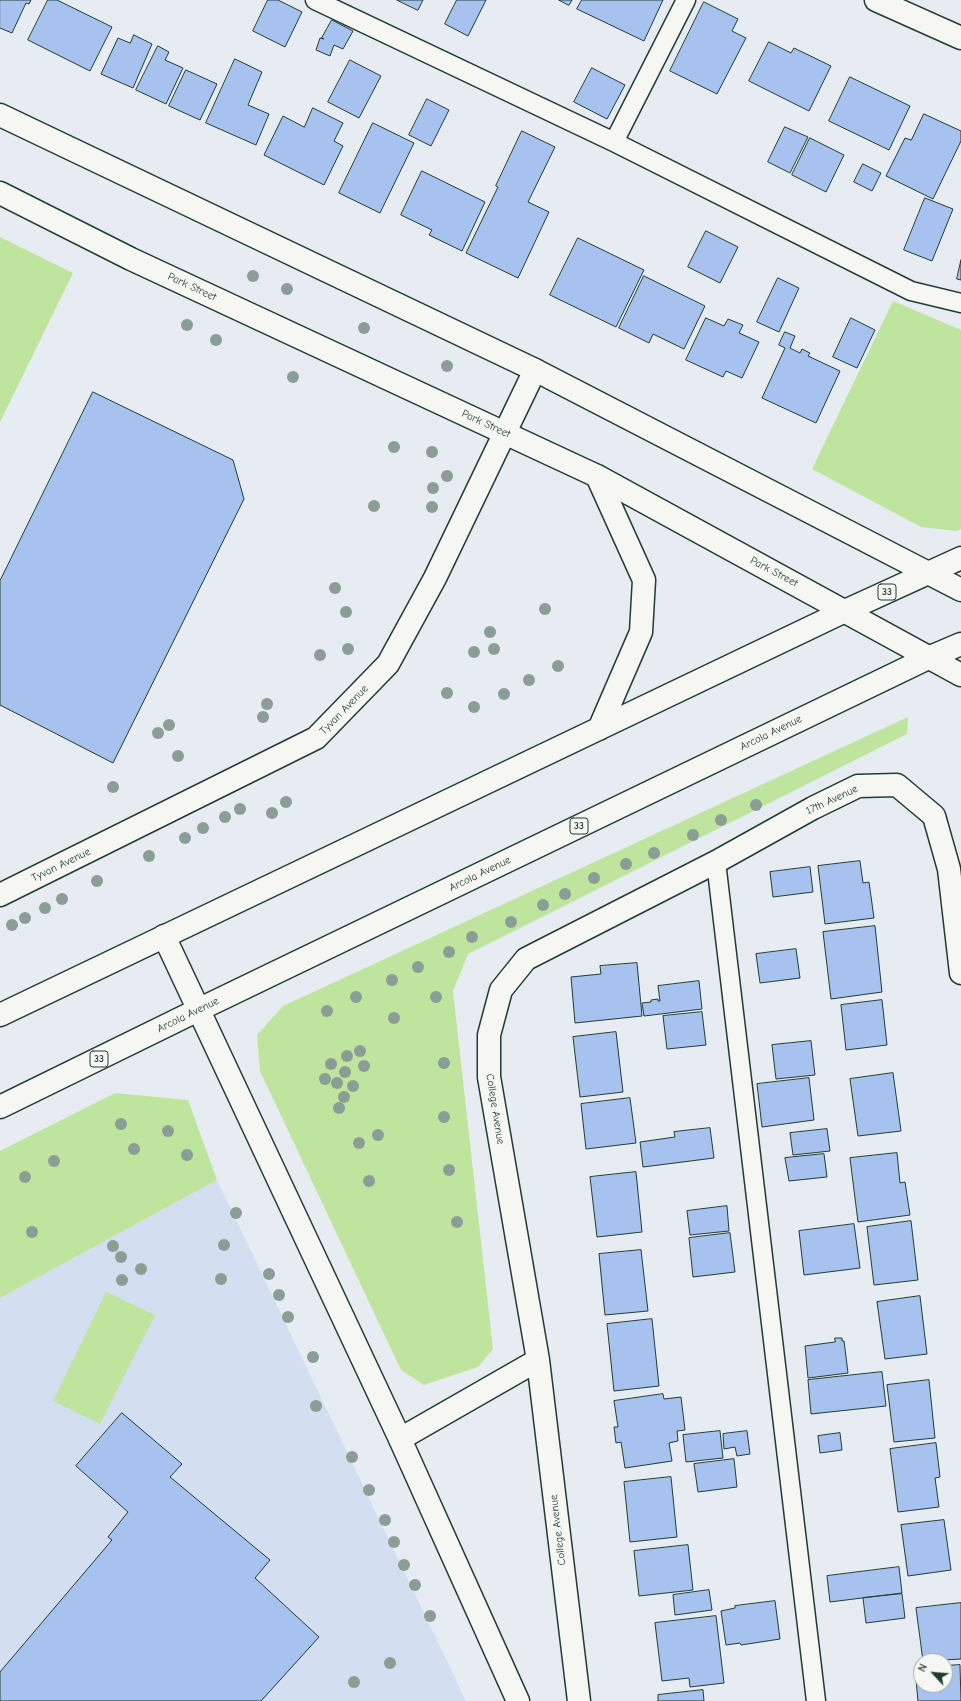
<!DOCTYPE html>
<html>
<head>
<meta charset="utf-8">
<style>
  body { margin:0 }
  #map { position:relative; width:961px; height:1701px; overflow:hidden; background:#e6ecf1; font-family:"Comic Neue",sans-serif }
  canvas { display:block }
  .north { position:absolute; left:913px; top:1653px; width:40px; height:40px; box-sizing:border-box; background:#f6f6f2; border:1px solid #a0aca6; border-radius:50%; rotate:296deg; font-size:11px; font-weight:700; line-height:16px; text-align:center; color:#1f3d34 }
  .north::after { content:''; display:block; margin:auto; width:14px; height:18px; background:#1f3d34; clip-path:polygon(50% 0,100% 100%,50% 72%,0 100%) }
</style>
</head>
<body>
<div id="map">
<canvas width="961" height="1701"></canvas>
<div class="north">N</div>
</div>
<script>
const g = document.querySelector('canvas').getContext('2d');
g.lineJoin = 'round';
function paint(path, color) { g.fillStyle = color; g.fill(path, 'evenodd'); }
function strokePath(path, color, width, dash) { g.strokeStyle = color; g.lineWidth = width; g.lineCap = dash ? 'butt' : 'round'; g.setLineDash(dash || []); g.stroke(path); }
function label(font, color, halo, rows, align = 'center') {
  g.font = font + ' "Comic Neue",sans-serif'; g.lineWidth = 3; g.setLineDash([]); g.textBaseline = 'middle'; g.strokeStyle = halo; g.fillStyle = color; for (const [text, x, y, turn = 0] of rows) {
    g.save(); g.translate(x, y); g.rotate((+turn || 0) * Math.PI / 180); g.textAlign = isNaN(turn) ? turn : align; if (halo) g.strokeText(text, 0, 0); g.fillText(text, 0, 0); g.restore();
  }
}
const built = new Path2D(`
  M 217,1180 L 466,1701 L 0,1701 L 0,1298 Z`);
const green = new Path2D(`
  M 0,237 L 73,273 L 0,422 Z
  M 893,301 L 961,330 L 961,529 L 957,531 L 921,527 L 812,469 Z
  M 908,717 L 907,734 L 468,954 L 453,991 L 493,1349 L 478,1367 L 424,1385 L 401,1370 L 260,1071 L 257,1035 L 283,1006 Z
  M 115,1093 L 188,1100 L 217,1180 L 0,1298 L 0,1151 Z
  M 106,1292 L 155,1315 L 100,1424 L 53,1401 Z`);
const building = new Path2D(`
  M 0,0 L 31,0 L 29,4 L 26,3 L 12,33 L 0,28 Z
  M 48,0 L 57,0 L 112,27 L 90,71 L 28,40 Z
  M 268,0 L 278,0 L 302,12 L 285,47 L 253,31 Z
  M 397,0 L 423,0 L 418,10 Z
  M 457,0 L 486,0 L 468,36 L 445,24 Z
  M 559,0 L 572,0 L 569,5 Z
  M 582,0 L 663,0 L 644,41 L 577,9 Z
  M 704,2 L 738,19 L 732,31 L 746,38 L 717,94 L 670,71 Z
  M 332,20 L 353,31 L 343,49 L 334,45 L 330,56 L 316,50 L 320,38 L 324,39 L 322,38 Z
  M 134,35 L 152,44 L 133,88 L 101,74 L 118,38 L 130,43 Z
  M 769,42 L 791,53 L 794,48 L 831,66 L 809,111 L 749,81 Z
  M 158,46 L 169,52 L 165,60 L 183,68 L 166,104 L 136,90 Z
  M 235,59 L 262,72 L 248,105 L 269,114 L 256,145 L 206,123 Z
  M 350,60 L 381,76 L 359,118 L 328,102 Z
  M 592,68 L 625,85 L 607,119 L 574,102 Z
  M 186,70 L 217,84 L 200,120 L 169,106 Z
  M 850,77 L 910,106 L 889,150 L 829,121 Z
  M 427,99 L 449,110 L 431,146 L 409,135 Z
  M 313,108 L 343,123 L 334,141 L 343,146 L 324,185 L 264,155 L 283,116 L 304,127 Z
  M 924,114 L 961,131 L 961,141 L 933,199 L 886,176 L 905,138 L 911,140 Z
  M 373,123 L 414,143 L 380,213 L 339,193 Z
  M 785,127 L 808,137 L 790,173 L 768,162 Z
  M 522,131 L 555,147 L 528,202 L 549,212 L 518,278 L 466,253 L 498,187 L 496,186 Z
  M 810,138 L 844,155 L 826,192 L 792,175 Z
  M 863,164 L 881,173 L 872,191 L 854,182 Z
  M 422,171 L 485,202 L 462,251 L 429,235 L 432,230 L 401,215 Z
  M 925,198 L 953,209 L 932,261 L 904,250 Z
  M 706,231 L 738,247 L 720,283 L 688,267 Z
  M 578,238 L 644,270 L 616,327 L 550,295 Z
  M 961,260 L 961,280 L 957,279 Z
  M 644,276 L 705,306 L 684,349 L 653,334 L 649,343 L 619,328 Z
  M 778,278 L 799,288 L 779,332 L 757,322 Z
  M 706,318 L 724,326 L 728,319 L 743,325 L 739,333 L 759,342 L 742,378 L 726,371 L 723,377 L 686,360 Z
  M 851,318 L 875,330 L 857,368 L 833,357 Z
  M 785,332 L 795,336 L 790,348 L 800,353 L 802,349 L 810,353 L 808,356 L 840,371 L 816,423 L 762,398 L 785,348 L 779,345 Z
  M 93,392 L 233,460 L 244,499 L 113,763 L 0,705 L 0,581 Z
  M 860,861 L 863,883 L 869,882 L 874,918 L 825,924 L 818,866 Z
  M 810,867 L 813,892 L 773,897 L 770,872 Z
  M 875,926 L 882,992 L 831,999 L 823,932 Z
  M 796,949 L 800,978 L 760,983 L 756,954 Z
  M 637,963 L 642,1016 L 575,1023 L 571,977 L 601,974 L 600,966 Z
  M 699,981 L 702,1009 L 644,1016 L 642,1003 L 651,1002 L 651,1000 L 658,999 L 658,1001 L 660,1001 L 658,986 Z
  M 882,1000 L 887,1045 L 846,1050 L 841,1005 Z
  M 702,1012 L 706,1045 L 667,1049 L 663,1016 Z
  M 616,1032 L 623,1092 L 580,1097 L 573,1037 Z
  M 811,1041 L 815,1075 L 776,1079 L 772,1045 Z
  M 893,1073 L 901,1131 L 858,1136 L 850,1079 Z
  M 809,1078 L 814,1120 L 762,1127 L 757,1084 Z
  M 630,1098 L 636,1143 L 586,1149 L 581,1104 Z
  M 710,1128 L 714,1158 L 643,1167 L 640,1142 L 675,1137 L 674,1132 Z
  M 827,1129 L 830,1151 L 793,1155 L 790,1133 Z
  M 897,1153 L 900,1183 L 905,1182 L 910,1215 L 858,1222 L 850,1158 Z
  M 824,1154 L 827,1177 L 789,1181 L 785,1158 Z
  M 636,1172 L 642,1232 L 597,1237 L 590,1177 Z
  M 727,1206 L 729,1231 L 690,1235 L 687,1211 Z
  M 911,1221 L 918,1280 L 874,1285 L 867,1227 Z
  M 854,1224 L 860,1268 L 804,1275 L 799,1231 Z
  M 730,1233 L 735,1272 L 693,1277 L 689,1238 Z
  M 641,1250 L 648,1311 L 605,1315 L 599,1254 Z
  M 920,1296 L 927,1354 L 885,1359 L 877,1302 Z
  M 652,1319 L 659,1386 L 614,1391 L 607,1324 Z
  M 835,1338 L 842,1338 L 842,1341 L 844,1341 L 848,1373 L 808,1378 L 805,1346 L 835,1342 Z
  M 882,1372 L 886,1406 L 811,1414 L 808,1380 Z
  M 929,1380 L 935,1438 L 894,1442 L 887,1385 Z
  M 663,1394 L 664,1399 L 681,1397 L 685,1430 L 677,1431 L 678,1441 L 669,1443 L 672,1461 L 625,1468 L 621,1442 L 616,1443 L 614,1427 L 618,1427 L 614,1401 Z
  M 122,1413 L 182,1464 L 170,1477 L 270,1560 L 255,1578 L 319,1637 L 261,1701 L 0,1701 L 0,1672 L 112,1540 L 108,1537 L 128,1512 L 76,1466 Z
  M 720,1431 L 723,1458 L 686,1462 L 683,1435 Z
  M 747,1431 L 750,1454 L 737,1456 L 735,1447 L 724,1449 L 723,1434 Z
  M 840,1433 L 842,1450 L 820,1453 L 818,1436 Z
  M 936,1443 L 940,1477 L 935,1478 L 939,1507 L 898,1512 L 890,1449 Z
  M 734,1459 L 737,1487 L 698,1492 L 694,1464 Z
  M 671,1477 L 677,1537 L 630,1542 L 624,1482 Z
  M 944,1520 L 951,1570 L 908,1576 L 901,1525 Z
  M 688,1545 L 693,1590 L 639,1596 L 634,1551 Z
  M 899,1567 L 902,1593 L 830,1602 L 827,1576 Z
  M 709,1590 L 712,1610 L 675,1615 L 673,1595 Z
  M 902,1594 L 905,1618 L 866,1623 L 863,1598 Z
  M 775,1601 L 780,1639 L 741,1645 L 740,1643 L 726,1645 L 721,1611 L 735,1608 L 735,1606 Z
  M 961,1603 L 961,1659 L 923,1661 L 916,1608 Z
  M 716,1616 L 724,1683 L 690,1687 L 689,1678 L 662,1681 L 655,1623 Z
  M 960,1665 L 961,1701 L 918,1701 L 915,1669 L 921,1668 L 921,1685 L 945,1685 L 945,1666 Z
  M 703,1690 L 704,1701 L 658,1701 L 658,1695 Z`);
const lane = new Path2D(`
  M 315,0 L 614,142 L 911,291 L 961,303
  M 614,142 L 686,0
  M 716,862 L 816,1701`);
const street = new Path2D(`
  M 876,0 L 961,38
  M 0,895 L 316,738 L 388,664 L 435,578 L 535,370
  M 400,1439 L 538,1360
  M 579,1701 L 538,1360 L 489,1077 L 489,1035 L 501,990 L 526,959 L 716,862 L 813,808 L 858,786 L 897,785 L 934,816 L 949,869 L 961,973`);
const secondary = new Path2D(`
  M 0,115 L 535,370 L 961,590
  M 0,193 L 131,259 L 597,476 L 961,675
  M 164,936 L 400,1439 L 518,1701`);
const primary = new Path2D(`
  M 597,476 L 644,580 L 641,632 L 599,729
  M 0,1015 L 845,611 L 961,558
  M 0,1107 L 198,1010 L 928,658 L 961,644`);
const trees = [
  [253,276],
  [287,289],
  [187,325],
  [364,328],
  [216,340],
  [447,366],
  [293,377],
  [394,447],
  [432,452],
  [447,476],
  [433,488],
  [374,506],
  [432,507],
  [335,588],
  [545,609],
  [346,612],
  [490,632],
  [348,649],
  [494,649],
  [474,652],
  [320,655],
  [558,666],
  [529,680],
  [447,693],
  [504,694],
  [267,704],
  [474,707],
  [263,717],
  [169,725],
  [158,733],
  [178,756],
  [113,787],
  [286,802],
  [756,805],
  [240,809],
  [272,813],
  [225,817],
  [721,820],
  [203,828],
  [693,835],
  [185,838],
  [654,853],
  [149,856],
  [626,864],
  [594,878],
  [97,881],
  [565,894],
  [62,899],
  [543,905],
  [45,908],
  [25,918],
  [511,922],
  [12,925],
  [472,937],
  [449,952],
  [418,967],
  [392,980],
  [356,997],
  [436,997],
  [327,1011],
  [394,1018],
  [360,1051],
  [347,1056],
  [444,1063],
  [331,1064],
  [364,1066],
  [345,1072],
  [325,1079],
  [337,1083],
  [353,1086],
  [344,1097],
  [339,1108],
  [444,1117],
  [121,1124],
  [168,1131],
  [378,1135],
  [359,1143],
  [134,1149],
  [187,1155],
  [54,1161],
  [449,1170],
  [25,1177],
  [369,1181],
  [236,1213],
  [457,1222],
  [32,1232],
  [224,1245],
  [113,1246],
  [121,1257],
  [141,1269],
  [269,1274],
  [221,1279],
  [122,1280],
  [279,1295],
  [288,1317],
  [313,1357],
  [316,1406],
  [352,1457],
  [369,1490],
  [385,1520],
  [394,1542],
  [404,1565],
  [415,1585],
  [430,1616],
  [390,1663],
  [354,1682]
];
const shields = [
  [887,592,18],
  [579,826,18],
  [99,1059,18]
];
const shieldNames = [
  ["33",887,592],
  ["33",579,826],
  ["33",99,1059]
];
const streetNames = [
  ["Park Street",192,287,25],
  ["Park Street",486,424,25],
  ["Park Street",774,572,28],
  ["Tyvan Avenue",344,710,-46],
  ["Arcola Avenue",771,733,-26],
  ["17th Avenue",832,800,-25],
  ["Tyvan Avenue",61,865,-26],
  ["Arcola Avenue",480,874,-26],
  ["Arcola Avenue",188,1015,-26],
  ["College Avenue",495,1109,81],
  ["College Avenue",558,1530,-97]
];
paint(built, '#d3dff0');
paint(green, '#bfe49e');
paint(building, '#a8c2ef');
strokePath(building, '#1f3d34', 1);
strokePath(lane, '#1f3d34', 21);
strokePath(street, '#1f3d34', 25);
strokePath(secondary, '#1f3d34', 25);
strokePath(primary, '#1f3d34', 25);
strokePath(lane, '#f6f6f2', 18);
strokePath(street, '#f6f6f2', 22);
strokePath(secondary, '#f6f6f2', 22);
strokePath(primary, '#f6f6f2', 22);
g.fillStyle = '#8a9e95';
for (const [x, y] of trees) { g.beginPath(); g.arc(x, y, 6, 0, 2 * Math.PI); g.fill(); }
for (const [x, y, w] of shields) { const box = new Path2D(); box.roundRect(x - w / 2, y - 8, w, 16, 3); g.fillStyle = '#f6f6f2'; g.fill(box); strokePath(box, '#1f3d34', 1); }
label('bold 10px', '#1f3d34', null, shieldNames);
label('11px', '#1f3d34', '#f6f6f2', streetNames);
</script>
</body>
</html>
